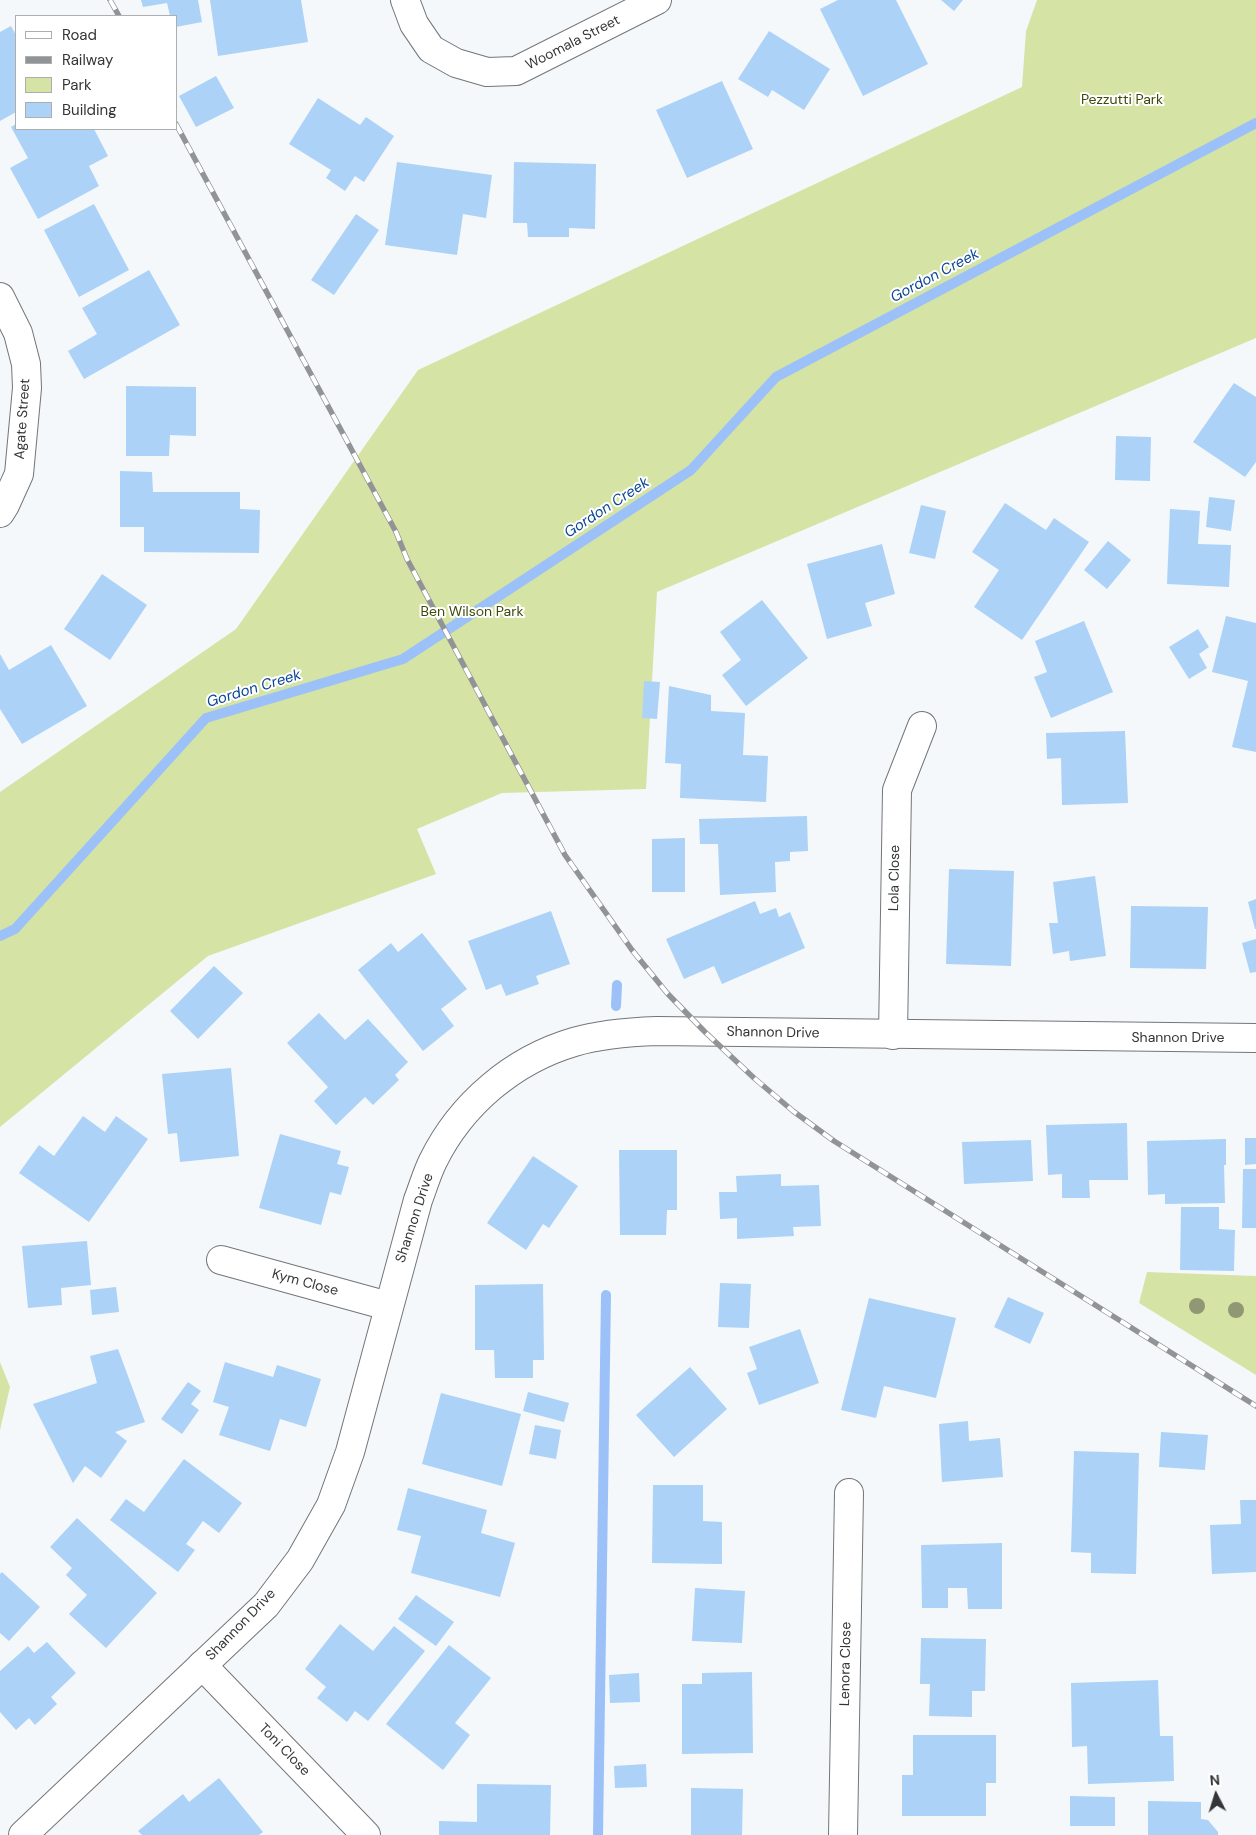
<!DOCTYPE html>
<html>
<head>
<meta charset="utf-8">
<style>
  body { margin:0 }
  #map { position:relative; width:1256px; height:1835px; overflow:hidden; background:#f4f8fb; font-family:"DM Sans",sans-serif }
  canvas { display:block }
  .legend { position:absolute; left:15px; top:15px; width:162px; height:115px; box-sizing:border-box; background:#fff; border:1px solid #adaeaf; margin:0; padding:6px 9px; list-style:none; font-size:15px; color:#333536 }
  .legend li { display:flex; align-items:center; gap:10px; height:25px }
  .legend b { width:25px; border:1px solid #adaeaf }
  .north { position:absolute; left:1191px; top:1770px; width:50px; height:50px; -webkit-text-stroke:4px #fff; paint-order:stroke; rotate:355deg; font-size:14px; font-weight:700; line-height:20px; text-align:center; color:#333536 }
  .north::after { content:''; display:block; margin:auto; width:18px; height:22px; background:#333536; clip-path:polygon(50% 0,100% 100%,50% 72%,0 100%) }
</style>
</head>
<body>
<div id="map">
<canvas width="1256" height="1835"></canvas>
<ul class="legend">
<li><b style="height:6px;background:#fff"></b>Road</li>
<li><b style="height:6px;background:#919496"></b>Railway</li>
<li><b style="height:14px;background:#d5e4a5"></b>Park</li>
<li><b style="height:14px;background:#acd2f7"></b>Building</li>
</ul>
<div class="north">N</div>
</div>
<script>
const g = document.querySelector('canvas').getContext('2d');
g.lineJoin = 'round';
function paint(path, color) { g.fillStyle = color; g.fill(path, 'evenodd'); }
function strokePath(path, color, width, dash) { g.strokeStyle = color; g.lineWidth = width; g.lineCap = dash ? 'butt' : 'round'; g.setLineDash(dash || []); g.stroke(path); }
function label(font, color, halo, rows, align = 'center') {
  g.font = font + ' "DM Sans",sans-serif'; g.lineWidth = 4; g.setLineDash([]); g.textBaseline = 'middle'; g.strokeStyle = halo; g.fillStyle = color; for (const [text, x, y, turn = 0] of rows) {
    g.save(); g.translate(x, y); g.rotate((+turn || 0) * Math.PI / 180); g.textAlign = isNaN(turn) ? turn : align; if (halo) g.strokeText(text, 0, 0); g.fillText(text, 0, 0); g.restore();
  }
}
const green = new Path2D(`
  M 1037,0 L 1256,0 L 1256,338 L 657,592 L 646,789 L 502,793 L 417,829 L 436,874 L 208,956 L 0,1127 L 0,792 L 236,629 L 418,370 L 1022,87 L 1026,31 Z
  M 1147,1272 L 1256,1276 L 1256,1375 L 1139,1303 Z
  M 0,1362 L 10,1387 L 0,1430 Z`);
const stream = new Path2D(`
  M 0,936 L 15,929 L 206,718 L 403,659 L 691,470 L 776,377 L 1256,123
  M 616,1006 L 617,985
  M 598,1835 L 606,1295`);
const building = new Path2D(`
  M 141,0 L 198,0 L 202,22 L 176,27 L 176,16 L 170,16 L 167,3 L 143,7 Z
  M 210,0 L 301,0 L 308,42 L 218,56 Z
  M 838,0 L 896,0 L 928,64 L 863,96 L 820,9 Z
  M 941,0 L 963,0 L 954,11 Z
  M 11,26 L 16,35 L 16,112 L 0,121 L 0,32 Z
  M 769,31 L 830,69 L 804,110 L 772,90 L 768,97 L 738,79 Z
  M 216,76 L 234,108 L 196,127 L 179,96 Z
  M 722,81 L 753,149 L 687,178 L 656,110 Z
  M 318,98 L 360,125 L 366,117 L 394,136 L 364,182 L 355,176 L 345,191 L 326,178 L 331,170 L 289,144 Z
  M 16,124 L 16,129 L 94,129 L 108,156 L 89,166 L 99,186 L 38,219 L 10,168 L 28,158 L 11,127 Z
  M 397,162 L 492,175 L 486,218 L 463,214 L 457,255 L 385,245 Z
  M 514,162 L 596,164 L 595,229 L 569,228 L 569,237 L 528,237 L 527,223 L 513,223 Z
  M 94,204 L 129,270 L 79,297 L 44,230 Z
  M 356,214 L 379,230 L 334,295 L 311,280 Z
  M 149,270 L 180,325 L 84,379 L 68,351 L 97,334 L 82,308 Z
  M 1234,383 L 1256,397 L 1256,462 L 1245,477 L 1193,442 Z
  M 126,386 L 196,387 L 196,436 L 170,435 L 169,456 L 126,456 Z
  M 1116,436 L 1151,437 L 1150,481 L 1115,480 Z
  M 120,471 L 152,472 L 153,492 L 240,492 L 240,509 L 260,510 L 259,553 L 144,552 L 144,527 L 120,527 Z
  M 1209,497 L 1235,500 L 1231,531 L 1206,527 Z
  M 1005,503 L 1046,530 L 1054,518 L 1089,542 L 1022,640 L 974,607 L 999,570 L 972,552 Z
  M 921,505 L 946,511 L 935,559 L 909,553 Z
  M 1170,509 L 1200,511 L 1198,544 L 1231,545 L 1229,587 L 1167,584 Z
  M 1108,541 L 1131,560 L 1107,589 L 1084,570 Z
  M 882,544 L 895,594 L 865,603 L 872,626 L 827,639 L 807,564 Z
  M 102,574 L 147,605 L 110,660 L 64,629 Z
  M 762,600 L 808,658 L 746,706 L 722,675 L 741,660 L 720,632 Z
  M 1226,616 L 1256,623 L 1256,752 L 1232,747 L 1248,681 L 1212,672 Z
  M 1084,621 L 1113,692 L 1051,718 L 1034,677 L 1047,672 L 1035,641 Z
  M 1198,629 L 1209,647 L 1199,654 L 1207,668 L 1189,679 L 1169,647 Z
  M 51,645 L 87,706 L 22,744 L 0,709 L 0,654 L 9,670 Z
  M 644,681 L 660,682 L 657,719 L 642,718 Z
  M 669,686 L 711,695 L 711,711 L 745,713 L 743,755 L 768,756 L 766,802 L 680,798 L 681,764 L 665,763 Z
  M 1125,731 L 1128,803 L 1062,805 L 1061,758 L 1047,759 L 1046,733 Z
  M 807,816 L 808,851 L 790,852 L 790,861 L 775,862 L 776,892 L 720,895 L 718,844 L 700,844 L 699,819 Z
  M 685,838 L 685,892 L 652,892 L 652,839 Z
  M 949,869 L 1014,871 L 1011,966 L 946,964 Z
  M 1095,876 L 1106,956 L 1070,961 L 1069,951 L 1053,954 L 1049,923 L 1058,923 L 1053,882 Z
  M 1256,899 L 1256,929 L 1255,929 L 1248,902 Z
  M 755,901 L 760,914 L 776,908 L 779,917 L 790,912 L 805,948 L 722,984 L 714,966 L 684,979 L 666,939 Z
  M 1131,906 L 1208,907 L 1206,969 L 1130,968 Z
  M 551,911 L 570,964 L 536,976 L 539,984 L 506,996 L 501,984 L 486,990 L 468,941 Z
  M 422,933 L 467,989 L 441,1009 L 454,1026 L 423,1051 L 358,970 L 391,943 L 398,952 Z
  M 1256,939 L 1256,972 L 1250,973 L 1242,943 Z
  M 214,966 L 243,993 L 198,1039 L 170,1011 Z
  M 319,1013 L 345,1040 L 368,1019 L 408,1062 L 395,1075 L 399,1080 L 373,1105 L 365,1097 L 336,1125 L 314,1101 L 328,1087 L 287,1043 Z
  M 231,1068 L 239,1156 L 180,1162 L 177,1133 L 168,1134 L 162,1074 Z
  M 83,1116 L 105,1132 L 116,1116 L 148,1139 L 89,1222 L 19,1173 L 39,1145 L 54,1156 Z
  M 1127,1123 L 1128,1180 L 1089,1180 L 1090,1198 L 1062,1198 L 1062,1174 L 1048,1175 L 1046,1125 Z
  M 280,1134 L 341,1151 L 337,1164 L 349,1167 L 341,1195 L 330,1192 L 321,1225 L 259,1208 Z
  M 1245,1138 L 1256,1138 L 1256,1164 L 1245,1165 Z
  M 1226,1139 L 1226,1165 L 1224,1165 L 1225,1203 L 1165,1204 L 1165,1194 L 1148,1195 L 1147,1141 Z
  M 1031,1140 L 1033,1181 L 964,1184 L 962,1142 Z
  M 619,1150 L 677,1150 L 677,1210 L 667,1210 L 666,1235 L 620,1235 Z
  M 533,1156 L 578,1186 L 549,1228 L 543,1224 L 526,1250 L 487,1223 Z
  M 1243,1169 L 1256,1169 L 1256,1228 L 1242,1228 Z
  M 781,1174 L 781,1186 L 819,1185 L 821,1226 L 793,1227 L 794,1236 L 737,1239 L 737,1218 L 720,1219 L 719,1192 L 737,1192 L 736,1176 Z
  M 1181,1207 L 1219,1207 L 1219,1229 L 1235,1230 L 1234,1271 L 1180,1270 Z
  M 87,1241 L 91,1285 L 61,1288 L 62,1305 L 28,1308 L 22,1246 Z
  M 720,1283 L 751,1284 L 749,1328 L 718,1327 Z
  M 543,1284 L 544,1360 L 533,1360 L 533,1378 L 495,1378 L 494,1350 L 475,1350 L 475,1285 Z
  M 116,1287 L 119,1312 L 92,1315 L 90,1290 Z
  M 1008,1297 L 1044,1313 L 1030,1344 L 994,1327 Z
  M 869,1298 L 956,1318 L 936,1398 L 884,1386 L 876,1418 L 841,1410 Z
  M 800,1329 L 819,1383 L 759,1405 L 747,1373 L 757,1369 L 749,1347 Z
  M 118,1349 L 145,1422 L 115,1432 L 127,1441 L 101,1478 L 85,1466 L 73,1483 L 33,1404 L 97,1383 L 90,1356 Z
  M 225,1362 L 273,1377 L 277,1365 L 321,1379 L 306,1427 L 280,1419 L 270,1451 L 219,1435 L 229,1407 L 213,1402 Z
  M 690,1367 L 727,1409 L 674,1457 L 636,1415 Z
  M 188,1382 L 201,1391 L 191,1404 L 199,1410 L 182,1434 L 161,1419 Z
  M 528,1392 L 569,1403 L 564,1422 L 523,1411 Z
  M 441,1393 L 521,1414 L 502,1486 L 422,1464 Z
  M 968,1421 L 969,1441 L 1000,1438 L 1003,1477 L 942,1482 L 939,1424 Z
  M 535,1425 L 561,1430 L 556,1459 L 529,1454 Z
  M 1161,1432 L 1208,1435 L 1205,1470 L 1159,1467 Z
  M 1074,1451 L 1139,1453 L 1136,1574 L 1091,1573 L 1091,1553 L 1071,1552 Z
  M 184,1459 L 242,1503 L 219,1533 L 203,1521 L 186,1544 L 195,1550 L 178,1572 L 110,1520 L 126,1499 L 144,1512 Z
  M 653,1485 L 703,1485 L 703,1521 L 722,1522 L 722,1564 L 652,1563 Z
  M 408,1488 L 487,1510 L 481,1533 L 515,1543 L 500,1597 L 411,1573 L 421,1536 L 397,1530 Z
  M 1240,1500 L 1256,1500 L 1256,1572 L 1212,1574 L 1210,1525 L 1241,1524 Z
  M 77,1518 L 157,1593 L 106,1648 L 69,1614 L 87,1595 L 66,1575 L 72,1568 L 50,1547 Z
  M 1002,1543 L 1002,1609 L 968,1609 L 967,1588 L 948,1588 L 948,1608 L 922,1608 L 921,1545 Z
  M 2,1572 L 40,1607 L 9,1641 L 0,1633 L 0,1574 Z
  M 695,1588 L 745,1591 L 742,1643 L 692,1641 Z
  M 416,1595 L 454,1622 L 436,1646 L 398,1619 Z
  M 340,1624 L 373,1651 L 394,1626 L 425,1651 L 368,1721 L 355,1711 L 347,1722 L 317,1698 L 326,1687 L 305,1669 Z
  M 921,1638 L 986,1639 L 985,1691 L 972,1691 L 972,1717 L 929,1716 L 930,1684 L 920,1684 Z
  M 47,1642 L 76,1673 L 51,1697 L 57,1704 L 35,1725 L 29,1718 L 16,1730 L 0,1712 L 0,1671 L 28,1646 L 34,1653 Z
  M 449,1645 L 491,1678 L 455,1723 L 470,1735 L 443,1770 L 386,1724 Z
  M 752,1672 L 753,1753 L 682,1754 L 682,1684 L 702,1684 L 702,1673 Z
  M 639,1673 L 640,1702 L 610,1703 L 609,1675 Z
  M 1158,1680 L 1160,1736 L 1173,1736 L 1174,1781 L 1088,1784 L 1087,1746 L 1072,1747 L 1071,1683 Z
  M 913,1735 L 996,1735 L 996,1783 L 986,1783 L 986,1816 L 902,1816 L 902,1775 L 913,1775 Z
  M 646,1764 L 647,1787 L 615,1788 L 614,1766 Z
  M 219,1778 L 263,1832 L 259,1835 L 142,1835 L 138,1831 L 183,1794 L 189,1802 Z
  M 477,1784 L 551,1785 L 550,1835 L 439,1835 L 439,1821 L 477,1822 Z
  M 691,1788 L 743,1789 L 742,1835 L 691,1835 Z
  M 1070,1796 L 1115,1797 L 1115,1826 L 1070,1826 Z
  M 1148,1801 L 1201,1802 L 1201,1819 L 1208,1820 L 1218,1832 L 1218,1835 L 1148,1835 Z`);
const minor = new Path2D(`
  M 405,0 L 414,24 L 431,49 L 456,63 L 487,72 L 516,71 L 657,0
  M 0,297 L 18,333 L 26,364 L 27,388 L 19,474 L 5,505 L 0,513
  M 893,1035 L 897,790 L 922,726
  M 221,1260 L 388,1306
  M 202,1665 L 366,1835
  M 843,1835 L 849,1493`);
const tertiary = new Path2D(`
  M 23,1835 L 266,1605 L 300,1560 L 331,1505 L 350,1452 L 418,1200 C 423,1187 427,1173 433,1161 C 461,1104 513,1060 574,1042 C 601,1034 629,1032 657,1031 L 1256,1038`);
const rail = new Path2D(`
  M 110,0 L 119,16
  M 176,124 L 396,532 L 407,559 L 565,855 L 632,950 L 667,993 L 705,1032 L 754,1078 L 793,1111 L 834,1141 L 1256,1406`);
const trees = [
  [1197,1306],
  [1236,1310]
];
const streetNames = [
  ["Woomala Street",573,43,-27],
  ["Agate Street",23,419,-86],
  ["Lola Close",895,878,-89],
  ["Shannon Drive",773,1033,1],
  ["Shannon Drive",1178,1038],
  ["Shannon Drive",415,1218,-72],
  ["Kym Close",305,1283,15],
  ["Shannon Drive",241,1625,-46],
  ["Lenora Close",846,1664,-89],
  ["Toni Close",284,1750,46]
];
const parkNames = [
  ["Pezzutti Park",1122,100],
  ["Ben Wilson Park",472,612]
];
const waterNames = [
  ["Gordon Creek",935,276,-28],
  ["Gordon Creek",607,508,-33],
  ["Gordon Creek",254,689,-17]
];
paint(green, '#d5e4a5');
strokePath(stream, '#9cc1f8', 10);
paint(building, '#acd2f7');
strokePath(minor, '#727679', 30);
strokePath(tertiary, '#727679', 30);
strokePath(minor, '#fff', 28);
strokePath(tertiary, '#fff', 28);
strokePath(rail, '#919496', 5.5);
strokePath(rail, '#fff', 4, [11]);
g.fillStyle = '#909775';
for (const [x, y] of trees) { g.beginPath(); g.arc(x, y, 8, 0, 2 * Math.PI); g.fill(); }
label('14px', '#333536', '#fff', streetNames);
label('14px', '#3e4808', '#fff', parkNames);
label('italic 15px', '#0b4795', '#fff', waterNames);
</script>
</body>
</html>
